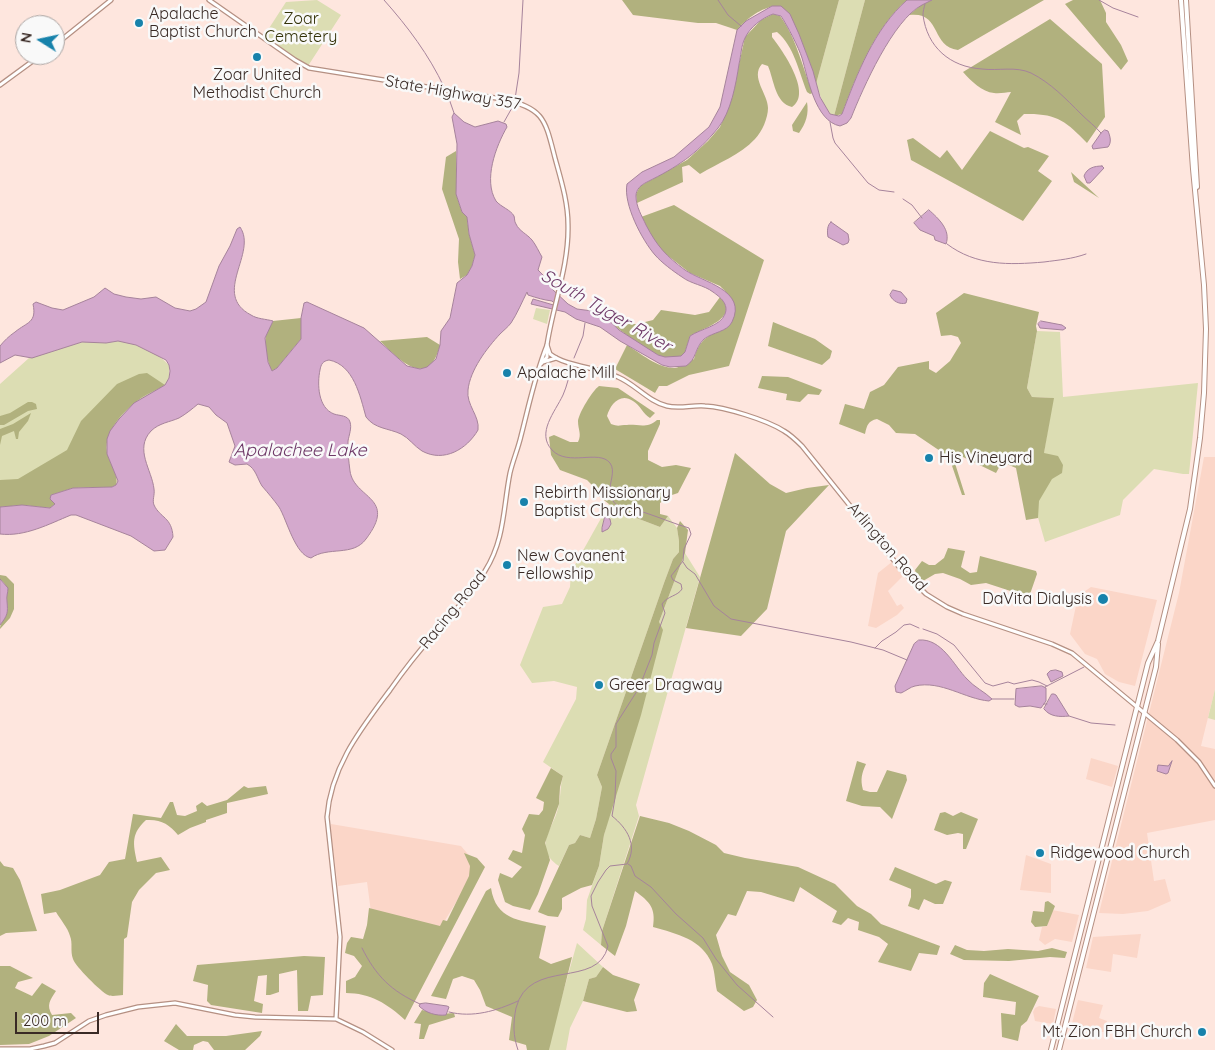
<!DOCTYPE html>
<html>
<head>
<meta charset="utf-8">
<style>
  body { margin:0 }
  #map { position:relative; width:1215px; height:1050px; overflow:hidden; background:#fee6de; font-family:Quicksand,sans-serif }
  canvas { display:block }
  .north { position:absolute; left:15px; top:15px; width:50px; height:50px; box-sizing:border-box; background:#f9f9f9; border:1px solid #aca6a4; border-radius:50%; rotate:280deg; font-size:14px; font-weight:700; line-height:20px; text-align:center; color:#392a25 }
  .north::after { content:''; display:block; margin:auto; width:18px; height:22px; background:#1782ab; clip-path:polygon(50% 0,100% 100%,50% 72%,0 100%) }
  .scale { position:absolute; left:15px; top:1012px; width:84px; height:22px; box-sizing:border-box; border:2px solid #392a25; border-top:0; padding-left:6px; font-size:15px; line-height:18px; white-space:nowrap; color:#392a25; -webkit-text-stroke:4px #f9f9f9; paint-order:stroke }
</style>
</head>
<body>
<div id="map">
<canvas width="1215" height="1050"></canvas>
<div class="north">N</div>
<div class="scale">200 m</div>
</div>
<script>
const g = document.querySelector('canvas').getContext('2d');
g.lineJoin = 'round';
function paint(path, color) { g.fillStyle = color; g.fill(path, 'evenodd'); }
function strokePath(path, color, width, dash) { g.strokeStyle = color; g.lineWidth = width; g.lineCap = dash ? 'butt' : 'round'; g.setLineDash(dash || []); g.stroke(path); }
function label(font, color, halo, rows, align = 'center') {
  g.font = font + ' Quicksand,sans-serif'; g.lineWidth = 5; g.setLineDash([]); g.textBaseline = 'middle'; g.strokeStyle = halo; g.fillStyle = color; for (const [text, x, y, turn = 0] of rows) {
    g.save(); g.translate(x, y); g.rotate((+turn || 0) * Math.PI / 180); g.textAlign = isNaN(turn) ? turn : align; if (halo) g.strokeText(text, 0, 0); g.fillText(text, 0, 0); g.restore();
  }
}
const built = new Path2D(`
  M 1204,457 L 1215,457 L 1215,689 L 1201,746 L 1215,749 L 1215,820 L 1147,833 L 1154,881 L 1165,879 L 1171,901 L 1148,911 L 1123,914 L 1099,913 L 1179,593 Z
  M 893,561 L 904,575 L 888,591 L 897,606 L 901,604 L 904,608 L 897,615 L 876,628 L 868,626 L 878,573 Z
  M 1091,587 L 1157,600 L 1135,686 L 1119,682 L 1105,674 L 1097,659 L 1085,654 L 1070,634 L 1077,601 L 1081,594 Z
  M 1091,758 L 1118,766 L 1112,787 L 1086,779 Z
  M 331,824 L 461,846 L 478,866 L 441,927 L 371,912 L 367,882 L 338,886 L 330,827 Z
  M 1026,855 L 1051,864 L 1051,893 L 1020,890 Z
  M 1052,910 L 1079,915 L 1072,942 L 1055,939 L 1045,945 L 1039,940 L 1042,927 L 1047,926 Z
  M 1141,934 L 1137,958 L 1113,954 L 1111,972 L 1086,968 L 1093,937 Z
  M 1078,1000 L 1103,1005 L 1099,1018 L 1107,1021 L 1104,1032 L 1070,1031 Z
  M 1039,1006 L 1056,1009 L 1053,1024 L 1035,1021 L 1033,1012 L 1035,1008 Z`);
const green = new Path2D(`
  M 317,0 L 341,15 L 308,66 L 264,36 L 286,2 Z
  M 839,0 L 865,0 L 834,116 L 830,114 L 823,103 L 816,84 Z
  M 536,308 L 550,310 L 547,324 L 533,319 Z
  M 1037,331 L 1060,332 L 1063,397 L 1198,383 L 1189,474 L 1183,474 L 1154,469 L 1123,500 L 1120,515 L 1045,542 L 1035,507 L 1053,398 L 1032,397 L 1027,388 Z
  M 91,341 L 106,343 L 118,341 L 127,341 L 158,355 L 169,365 L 169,378 L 165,385 L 22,505 L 0,507 L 0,384 L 29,358 L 82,342 Z
  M 609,504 L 618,511 L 660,527 L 668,516 L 677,528 L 679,541 L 679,552 L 673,559 L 664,583 L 597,775 L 602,787 L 596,819 L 590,838 L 580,835 L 575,843 L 569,845 L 559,866 C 530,846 556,828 559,803 C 561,794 560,786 563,776 L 543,762 L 576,699 L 577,687 L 554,681 L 532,683 L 520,665 L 543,607 L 562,604 L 570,587 L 571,572 Z
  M 685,553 L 700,577 L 636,805 L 639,816 L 602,931 L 601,945 L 583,930 L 586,919 L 587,900 L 599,866 L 604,835 L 659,622 Z
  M 1215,689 L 1215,720 L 1208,718 Z
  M 577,943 L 603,967 L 596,977 L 589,979 L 583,1001 L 570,1028 L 566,1050 L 549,1050 L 550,1039 Z`);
const forest = new Path2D(`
  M 622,0 L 839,0 L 816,84 L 806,53 L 776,6 C 762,7 746,19 737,30 L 716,23 L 698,23 L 633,15 Z
  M 865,0 L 907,0 C 874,29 857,74 842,114 L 834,116 Z
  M 932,0 L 1044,0 L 958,50 C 930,46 942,11 909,15 L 921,5 Z
  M 1073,0 L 1100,0 L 1106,13 L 1106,22 L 1121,45 L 1128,61 L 1121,70 L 1065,4 Z
  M 773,14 L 780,16 C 797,39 802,67 813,93 L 810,94 L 807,92 C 799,72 794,46 777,32 L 772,33 L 772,37 C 783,51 813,94 792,107 C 775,103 774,80 768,66 L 762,64 C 750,77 768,94 768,108 C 768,118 762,132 755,139 C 740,155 718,163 700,174 L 689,165 L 682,167 L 683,182 L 637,203 L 636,194 L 640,186 L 687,160 L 708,141 L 720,127 L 732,96 L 745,37 L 761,20 Z
  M 1050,19 L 1102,64 L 1105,117 L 1087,143 C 1066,121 1056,113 1024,114 L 1017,121 L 1021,135 L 995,122 L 1011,92 C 1006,92 1000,94 994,93 C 982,92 971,81 963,72 Z
  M 807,102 C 809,114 806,123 799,133 L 793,131 L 792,125 Z
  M 990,131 L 1024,148 L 1028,147 L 1049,156 L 1038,171 L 1052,181 L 1023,221 L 911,160 L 907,140 L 913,138 L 940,158 L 947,150 L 962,170 Z
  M 456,151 L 457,197 L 462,212 L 467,217 L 469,234 L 475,255 L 472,266 L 467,275 L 460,279 L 458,262 L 459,239 L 442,189 L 446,157 Z
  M 1071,172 L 1098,197 L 1099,198 L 1074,182 Z
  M 674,205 L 764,260 L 729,366 L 689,375 L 667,386 L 659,386 L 655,393 L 615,369 L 627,345 C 640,353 659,369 675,368 C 681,367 688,362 694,359 C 700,337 710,335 729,326 L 725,291 L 720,286 L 690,273 L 663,252 L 654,241 L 641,217 Z
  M 964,293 L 1039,312 L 1036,326 L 1037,331 L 1027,388 L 1032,397 L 1054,398 L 1044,453 L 1058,456 L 1063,465 L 1062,473 L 1052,479 L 1039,501 L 1038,518 L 1026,520 L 1016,468 L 1002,462 L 996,473 L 961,456 L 953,457 L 965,495 L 962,495 L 949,457 L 915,434 L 896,433 L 889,425 L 877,419 C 868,421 867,425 865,434 L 839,424 L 845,404 L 864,409 L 870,392 L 884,385 L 898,367 L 929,361 L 929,369 L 936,373 L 950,361 L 961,343 L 958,337 L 951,335 L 941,336 L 936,313 Z
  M 720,297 C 741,318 703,328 690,336 L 685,352 L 681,356 C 675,358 670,358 664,357 C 651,354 623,333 613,324 L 637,324 L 653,320 L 661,310 L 695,315 L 709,312 Z
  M 301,318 L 301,339 L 277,368 L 272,371 C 267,362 264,345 266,335 C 267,330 271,326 273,321 Z
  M 773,322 L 815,339 L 832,351 L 830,358 L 822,365 L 768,346 Z
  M 427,337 L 440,345 C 429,390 400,361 380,341 Z
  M 147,373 L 165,385 C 157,390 149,393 141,398 C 124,410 101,433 108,456 C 111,465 119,476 116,485 L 112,487 L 73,488 L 51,495 L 55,504 L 50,508 L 22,505 L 0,507 L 0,480 L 18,479 L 67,450 L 81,421 L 117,384 L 139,374 Z
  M 762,376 L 788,377 L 822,390 L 819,395 L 808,394 L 800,402 L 786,400 L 787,394 L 758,388 Z
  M 599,386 L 618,388 L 655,413 L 650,418 C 643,414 640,405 633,401 C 620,392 610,405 607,416 L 611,424 C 619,427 619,425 627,425 C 638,424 647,429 657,420 L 660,420 L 660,424 L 648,451 L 648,460 L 662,467 L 676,465 L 691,468 L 678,493 L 669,496 L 660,503 L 660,514 L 668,516 L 660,527 L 618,511 L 596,494 L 593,486 L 587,480 L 560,470 L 551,455 L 549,437 L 554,435 L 570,442 L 578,442 C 582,434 578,430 578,421 C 579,413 592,391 599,386 Z
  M 28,402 L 32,402 L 36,404 L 37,409 L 28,411 L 4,425 L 0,425 L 0,416 L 10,413 Z
  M 31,413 L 28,421 L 19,432 L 18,439 L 16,439 L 14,431 L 2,436 L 0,445 L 0,429 L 13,424 Z
  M 735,453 L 770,484 L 786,493 L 807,488 L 829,485 L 786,531 L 767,609 L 741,636 L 686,628 Z
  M 680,521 L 688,530 L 685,553 L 659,622 L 663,630 L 641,715 L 604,835 L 599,866 L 592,885 L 581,888 L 562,898 L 562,909 L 558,917 L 548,916 L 538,912 L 569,845 L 575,843 L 580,835 L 590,838 L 596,819 L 602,787 L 597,775 L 664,583 L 673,559 L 679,552 L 679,541 L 677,528 Z
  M 948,548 L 965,551 L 961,567 L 970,573 L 977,572 L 980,556 L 1036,571 L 1037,574 L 1029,597 L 986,583 L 971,585 L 960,579 L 943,573 L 935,574 L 923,581 L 917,577 L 915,570 L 922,561 L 929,565 L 935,565 L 944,558 Z
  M 0,575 L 6,576 L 14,584 L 14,609 L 10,618 L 0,629 C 0,623 4,620 6,614 C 8,609 7,607 7,602 C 6,591 10,588 0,579 Z
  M 857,761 L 866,764 C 862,773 860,779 863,790 L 870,792 L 877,792 L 887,770 L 906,775 L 907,780 L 892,819 L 880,807 L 862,806 L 846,801 Z
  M 551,768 L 563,776 L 560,787 L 559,804 L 545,843 L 550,860 L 538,894 L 530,910 L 513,906 L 505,902 L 498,880 L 500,873 L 512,878 L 522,867 L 508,859 L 513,850 L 522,853 L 525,835 L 522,829 L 529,814 L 539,815 L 543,810 L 544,802 L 536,798 Z
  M 244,786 L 248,788 L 266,786 L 268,794 L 227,803 L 227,813 L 206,820 L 206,822 L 190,828 L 178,835 C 169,824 161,819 146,820 C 131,834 133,843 137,862 L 161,857 L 170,870 L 156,873 L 139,890 L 132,902 L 127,937 L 124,939 L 123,995 C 119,995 112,997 108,995 C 101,992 75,966 73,959 C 70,951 73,943 70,936 C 68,928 60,919 56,912 L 44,914 L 41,894 L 60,890 L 100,875 L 109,862 L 125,859 L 133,814 L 161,818 L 170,802 L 173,802 L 177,815 L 185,816 L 197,811 L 196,806 L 202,802 L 207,806 L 227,800 Z
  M 945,812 L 953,816 L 961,812 L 978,819 L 966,849 L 963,849 L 963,834 L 958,833 L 947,835 L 934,830 L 940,813 Z
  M 640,816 L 669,823 L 689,831 L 716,845 L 724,853 L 745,858 L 798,867 L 835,884 L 857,906 L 871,914 L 881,924 L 940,946 L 937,955 L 919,953 L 911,971 L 878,962 L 888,944 L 879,937 L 858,930 L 859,922 L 848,918 L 841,925 L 832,922 L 837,911 L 800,887 L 794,902 L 761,892 L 747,891 L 736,916 L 728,914 L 716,935 L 722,956 L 730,972 L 749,985 L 757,1000 L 753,1007 L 744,1011 L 717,991 C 715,983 715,972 712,964 C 702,939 677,934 653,927 C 656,908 650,902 635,891 L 626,926 L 615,956 L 601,945 L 602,931 Z
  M 464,853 L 477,858 L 485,867 L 405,1020 C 388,1004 370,993 346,993 L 346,981 L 355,977 L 362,966 L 354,956 L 345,953 L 347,943 L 351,937 L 363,939 L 367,925 L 369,908 L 440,926 L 443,920 L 447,921 L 469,876 L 470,866 Z
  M 0,861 L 4,866 L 13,868 L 20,880 L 37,931 L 6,933 L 0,936 Z
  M 895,867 L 936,884 L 945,880 L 952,882 L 943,904 L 935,904 L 924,899 L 919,910 L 908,906 L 911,897 L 911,889 L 889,880 Z
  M 491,888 C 496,920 519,920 546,926 L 539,958 L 551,964 L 572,957 L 549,1050 L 527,1050 L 526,1045 L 509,1040 L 512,1017 L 486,1006 L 480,990 L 474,980 L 462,976 L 453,979 L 446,999 L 431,996 L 486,891 Z
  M 1048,901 L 1055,906 L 1047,926 L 1035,927 L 1031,922 L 1033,911 L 1044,912 L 1045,902 Z
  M 955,945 L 967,950 L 984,951 L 1008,949 L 1038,951 L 1052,948 L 1067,952 L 1065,958 L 1050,957 L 1009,961 L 964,960 L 950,954 Z
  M 304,956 L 325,957 L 323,995 L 311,996 L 308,1011 L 298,1011 L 297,970 L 279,974 L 279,992 L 270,995 L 266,995 L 267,975 L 258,976 L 254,1001 L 263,1004 L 262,1013 L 211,1005 L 207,1001 L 208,985 L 193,981 L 197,965 Z
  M 0,966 L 10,966 L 33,978 L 18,982 L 15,988 L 32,996 L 42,983 L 56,991 C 50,1000 46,1005 52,1015 L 71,1013 L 76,1018 L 49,1036 L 29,1044 L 0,1045 Z
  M 603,967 L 613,975 L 640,984 L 634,1000 L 637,1011 L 627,1012 L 583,1001 L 589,979 L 596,977 Z
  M 990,974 L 1039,996 L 1027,1021 L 1021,1026 L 1018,1041 L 1002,1037 L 1001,1013 L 1015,1015 L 1016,1002 L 983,997 L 984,983 Z
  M 422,1010 L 441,1014 L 454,1013 L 455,1017 L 429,1025 L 424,1039 L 419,1039 L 421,1024 L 414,1023 Z
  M 176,1024 L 187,1036 L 226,1036 L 262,1031 L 260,1036 L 245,1050 L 214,1050 L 208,1042 L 203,1041 L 194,1045 L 193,1050 L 179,1050 L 164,1041 Z`);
const water = new Path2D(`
  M 907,0 L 932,0 C 929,2 925,3 922,5 C 893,20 863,88 851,118 L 847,123 L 840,126 C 815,121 808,78 802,58 C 799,48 787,25 781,16 L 773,14 C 762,18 750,27 745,38 C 741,46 741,56 739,64 C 736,84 731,112 718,128 C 696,155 677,167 647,182 C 641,185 636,189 636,196 C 636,207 642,216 646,225 C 657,246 666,256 685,270 C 702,282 748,290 732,322 C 727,332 713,332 704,339 C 694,349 697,359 686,366 L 670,367 L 662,365 L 620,341 L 600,327 L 576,319 L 565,312 L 531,304 L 533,299 L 557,306 L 552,301 C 544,300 537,298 528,295 L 527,292 C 522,302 517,314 511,323 C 508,327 504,330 500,334 C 487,348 470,370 468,390 C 466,405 480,416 478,430 C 467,449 444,463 422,451 C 414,446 409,438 401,434 C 388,428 375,429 366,417 C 360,396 354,365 329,360 C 323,361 321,364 320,370 C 317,384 318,408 334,414 C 340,416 348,415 350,422 C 352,428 349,435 348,441 C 347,450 349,462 350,471 C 354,499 398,497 366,539 C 353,557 328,546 311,558 C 295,555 287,520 279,507 C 274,500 268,493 262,486 C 257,478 256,469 247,464 L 235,465 L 229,462 L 235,446 L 227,423 L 216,415 L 209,407 L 198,404 C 192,409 186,414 179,418 C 170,422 159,423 151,431 C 134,449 152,470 154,489 C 155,495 152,500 154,505 C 160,518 172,517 173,537 L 165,550 L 154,551 L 131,536 L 76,515 L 71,515 C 49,524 25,537 0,534 L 0,507 L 22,505 L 50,508 L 55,504 L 50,499 L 51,495 L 73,488 L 112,487 L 116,485 L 118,481 L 107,454 L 107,439 L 110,431 L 119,419 L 134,403 L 165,385 L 169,378 L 170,371 L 169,365 L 166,360 L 136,345 L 118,341 L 106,343 L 82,342 L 32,358 L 15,355 L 0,363 L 0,346 C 4,341 9,336 15,332 C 27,322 37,323 33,304 L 36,302 L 52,308 L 63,310 L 94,297 L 105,288 L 114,294 L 126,297 L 141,299 L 156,297 L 175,308 L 190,311 L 196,309 L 206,302 L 219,266 L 230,246 L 237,229 L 240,227 C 258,253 211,294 251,315 C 257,319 266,319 273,321 L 265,338 L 268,362 L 272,371 L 277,368 L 301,339 L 301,318 L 304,303 L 307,302 L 364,328 L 407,366 L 420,369 L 427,367 L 436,359 L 440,345 L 441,331 L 450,318 L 457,283 L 467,275 L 472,266 L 475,255 L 469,234 L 467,217 L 462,212 L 456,194 L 457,144 L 452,117 L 454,113 L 464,122 L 475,127 L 498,121 L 506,124 L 507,127 C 496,146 483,180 496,201 C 501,207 511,210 514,216 C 515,219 514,221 516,224 C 519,231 527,234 532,240 C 536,245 539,252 542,257 L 538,270 L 545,277 L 552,289 L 568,304 L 577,309 L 600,312 L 619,330 L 658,355 L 665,357 L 681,356 L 685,352 L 690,336 C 700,329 721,326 725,314 C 729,304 720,297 713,292 C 704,285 691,284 682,277 C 673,271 662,263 655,255 C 642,240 623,204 627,184 L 642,172 L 674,157 L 709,127 L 720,107 L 737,30 L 746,21 L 772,6 L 781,6 L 790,14 L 799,34 L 813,71 L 820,97 L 830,114 L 839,116 L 842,114 C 857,74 874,29 907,0 Z
  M 1105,130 L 1108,131 C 1110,136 1112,142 1108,147 L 1093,149 L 1092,146 L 1101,133 Z
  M 1102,166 L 1104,168 L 1090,183 L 1087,183 L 1084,176 C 1087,168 1094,166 1102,166 Z
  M 929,210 C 939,219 951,230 946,244 L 935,240 L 934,236 L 920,230 L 914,223 Z
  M 831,222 L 848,234 L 849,240 L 848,243 L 843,245 L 828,237 C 827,232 827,225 831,222 Z
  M 893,290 L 901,292 L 907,299 L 906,303 C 900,305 892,301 890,295 Z
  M 1041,321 L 1062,325 L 1066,328 L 1063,330 L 1040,328 L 1038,324 Z
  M 605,517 L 610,519 L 611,524 L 608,529 L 602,532 L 602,528 Z
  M 0,579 L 8,588 C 8,593 6,597 7,601 C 8,613 8,615 0,625 Z
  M 919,640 C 942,638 954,666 967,679 C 974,687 985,692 992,699 L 989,701 C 965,699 941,680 915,686 C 910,687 906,691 901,693 L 896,692 L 895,686 L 914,644 Z
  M 1056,670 L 1062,672 L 1063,676 L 1051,682 L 1047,674 L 1050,671 Z
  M 1042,686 L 1046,688 L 1046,701 L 1041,708 L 1030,706 L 1019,707 L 1015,705 L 1016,689 Z
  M 1052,694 L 1054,694 L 1056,695 L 1069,716 C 1060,717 1050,717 1044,709 Z
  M 1172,761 L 1168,773 L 1166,774 L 1157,771 L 1158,765 L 1168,766 Z
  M 426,1003 L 447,1006 L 449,1007 L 446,1015 C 436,1016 426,1013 419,1006 L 420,1004 Z`);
const stream = new Path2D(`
  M 384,0 C 408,27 429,55 444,87
  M 718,0 L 728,15 L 741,26
  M 1099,0 L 1113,8 L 1138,17
  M 925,4 C 924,8 923,11 923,15 C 927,47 950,67 982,69 C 998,71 1016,66 1031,73 C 1051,83 1066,99 1081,114 C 1088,121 1095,126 1101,133
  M 447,93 L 454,113
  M 515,99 L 519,73 L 523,0
  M 504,122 L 513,106
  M 830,122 L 833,138 L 835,143 L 868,183 L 879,190 L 894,192
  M 903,199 L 912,205 L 922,218
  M 947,244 C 976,266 1009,265 1044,262 C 1059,260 1072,259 1086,254
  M 574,358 L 583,336 L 585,323
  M 683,562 L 687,568 L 695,574 L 714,606 L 731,619 L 851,642 L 883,650 L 907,660
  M 923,629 L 937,634 L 954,645 L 985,683 L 993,686 L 1008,682 L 1014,684 L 1032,680 L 1039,682 L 1047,686
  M 875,648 L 882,641 L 896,632 L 904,625 L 910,624 L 919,628
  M 1045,687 L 1084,667
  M 992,699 L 1014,699
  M 1044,704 L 1047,704
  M 1069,716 L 1091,723 L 1115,725
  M 628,864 L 631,866 L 635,876 L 651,887 L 676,914 L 703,938 L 716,959 L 737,985 L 773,1017
  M 362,948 C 376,976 391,991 420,1004
  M 449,1012 C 473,1018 496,1011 518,1001
  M 518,1050 C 513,1036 513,1023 516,1008 C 529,957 598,990 608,946 L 592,906 L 591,896 L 598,882 L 606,870 L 610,866 L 627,864 C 638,845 627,828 612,816 L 615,798 L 616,771 L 611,758 L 611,754 L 616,747 L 616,724 L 639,688 L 652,655 L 654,643 L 665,613 L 662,604 C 667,596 678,596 682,589 L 681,584 L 673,580 L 671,576 L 683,561 L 684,549 L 691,534 L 689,528 C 675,524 661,518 646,513 C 638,510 628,510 620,507 C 614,504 611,499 610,492 C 609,483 616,471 610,463 C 599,449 568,467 552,450 C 536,433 555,412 563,395 C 567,386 569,376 572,366`);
const tertiary = new Path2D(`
  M 55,45 L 111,0
  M 0,85 L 41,55
  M 543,362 L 556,358
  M 541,364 L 547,357 L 547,348
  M 336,1019 L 340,937 L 327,817 C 331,766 361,729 390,690 C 404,670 419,651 435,633 C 452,613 472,594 485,571 C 505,539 503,508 510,473 C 513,460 518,449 521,436 C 529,405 535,375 547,345
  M 0,1049 L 30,1049 L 44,1046 L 55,1043 L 89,1021 L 106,1015 L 138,1007 L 175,1003 L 235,1015 L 255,1017 L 336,1019 L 363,1032 L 392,1050`);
const secondary = new Path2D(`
  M 209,0 L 295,60 L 309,68 L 502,99 C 544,108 545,119 555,158 C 561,180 568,202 568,225 C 569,266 553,305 547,345 L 550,354 C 567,367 598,367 618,377 C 635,384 649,402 667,406 C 679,409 692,405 705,406 C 725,407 767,420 784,431 C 791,435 796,440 802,446 L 900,568 L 926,594 L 947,607 L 963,614 L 1052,644 L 1072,653 L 1177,740 L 1199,762 L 1215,786`);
const primary = new Path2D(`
  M 1186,0 L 1197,187
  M 1051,1050 L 1148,663 L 1158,641 L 1190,509 L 1200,438 L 1204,393 L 1206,329 L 1204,285 L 1193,169 L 1181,0
  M 1059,1050 L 1156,667 L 1158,644`);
const markers = [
  [139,23,5,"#1782ab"],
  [257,57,5,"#1782ab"],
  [507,373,5,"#1782ab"],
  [929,458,5,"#1782ab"],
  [524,502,5,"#1782ab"],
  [507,565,5,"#1782ab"],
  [1103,599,6,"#1782ab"],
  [599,685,5,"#1782ab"],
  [1040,853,5,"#1782ab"],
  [1202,1032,5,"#1782ab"]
];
const poiNames = [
  ["Apalache",149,14],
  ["Baptist Church",149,32],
  ["Zoar United",257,75,"center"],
  ["Methodist Church",257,93,"center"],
  ["Apalache Mill",517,373],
  ["His Vineyard",939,458],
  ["Rebirth Missionary",534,493],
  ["Baptist Church",534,511],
  ["New Covanent",517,556],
  ["Fellowship",517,574],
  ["DaVita Dialysis",1092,599,"right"],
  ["Greer Dragway",609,685],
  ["Ridgewood Church",1050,853],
  ["Mt. Zion FBH Church",1192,1032,"right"]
];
const parkNames = [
  ["Zoar",301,19],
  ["Cemetery",301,37]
];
const streetNames = [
  ["State Highway 357",453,93,10],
  ["Arlington Road",887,547,49],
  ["Racing Road",453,610,-51]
];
const waterNames = [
  ["South Tyger River",606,311,30],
  ["Apalachee Lake",300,451]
];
paint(built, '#fbd6c8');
paint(green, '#dcddb3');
paint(forest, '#b1b17e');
paint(water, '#d4a9cd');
strokePath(water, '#a6839b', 1);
strokePath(stream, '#a6839b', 1);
strokePath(tertiary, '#b59083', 5.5);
strokePath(secondary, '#b59083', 5.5);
strokePath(primary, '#b59083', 6);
strokePath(tertiary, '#fff', 3);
strokePath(secondary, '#fff', 3);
strokePath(primary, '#fff', 4);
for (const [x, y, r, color] of markers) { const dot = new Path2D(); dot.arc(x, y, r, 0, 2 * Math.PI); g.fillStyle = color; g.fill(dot); strokePath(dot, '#f9f9f9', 2); }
label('16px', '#392a25', '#f9f9f9', poiNames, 'left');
label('16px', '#333208', '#f9f9f9', parkNames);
label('16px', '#392a25', '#f9f9f9', streetNames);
label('italic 18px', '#6e3867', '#f9f9f9', waterNames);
</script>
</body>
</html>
